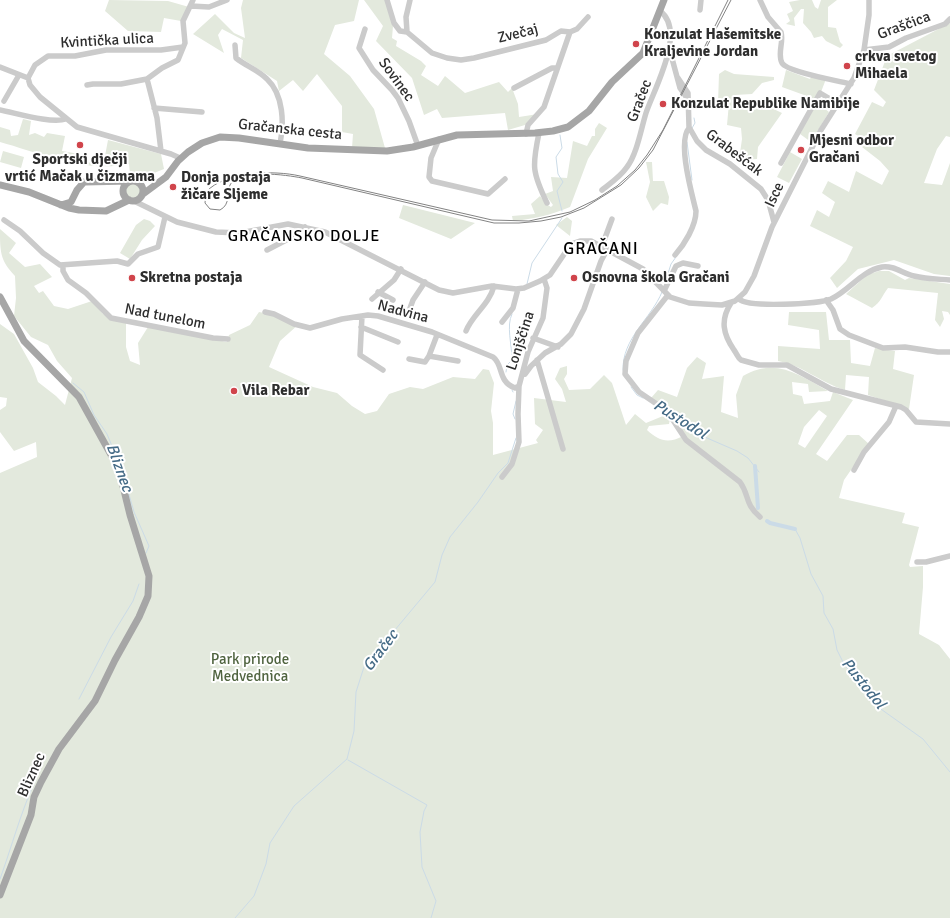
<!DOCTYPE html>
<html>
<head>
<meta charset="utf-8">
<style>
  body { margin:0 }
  canvas { display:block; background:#fff }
</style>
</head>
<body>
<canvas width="950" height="918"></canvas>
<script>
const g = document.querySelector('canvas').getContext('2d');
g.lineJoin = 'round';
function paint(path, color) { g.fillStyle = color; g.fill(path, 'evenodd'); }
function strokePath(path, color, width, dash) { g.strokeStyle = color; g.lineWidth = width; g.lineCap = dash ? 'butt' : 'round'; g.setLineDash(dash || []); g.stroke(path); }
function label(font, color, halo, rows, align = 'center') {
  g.font = font + ' Signika,sans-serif'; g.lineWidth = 4; g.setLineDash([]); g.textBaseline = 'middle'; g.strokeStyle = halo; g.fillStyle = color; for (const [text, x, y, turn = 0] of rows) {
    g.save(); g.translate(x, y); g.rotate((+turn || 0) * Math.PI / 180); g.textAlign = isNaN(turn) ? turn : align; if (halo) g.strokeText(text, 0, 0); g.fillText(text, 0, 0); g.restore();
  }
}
const green = new Path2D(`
  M 109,0 L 168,1 L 189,7 L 181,21 L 164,18 L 161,32 L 128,31 L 105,11 Z
  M 243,0 L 359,0 L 354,21 L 335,25 L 324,54 L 350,76 L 374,109 L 385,148 L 352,148 L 353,134 L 342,132 L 342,106 L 317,74 L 303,91 L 293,80 L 279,91 L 277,81 L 241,58 L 243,40 L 222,29 L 218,35 L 224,53 L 193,34 L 215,14 L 234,33 L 245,38 L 241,8 Z
  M 364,0 L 385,0 L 393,26 L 392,38 L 397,41 L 396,46 L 421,61 L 426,66 L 421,75 L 438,86 L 445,76 L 465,93 L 499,82 L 508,92 L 512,88 L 518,104 L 519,117 L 538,114 L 525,125 L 508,130 L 505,113 L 442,118 L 437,109 L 424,115 L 412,78 L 376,41 L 383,26 Z
  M 800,0 L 812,0 L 815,7 L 818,9 L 821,0 L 837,0 L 828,7 L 828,27 L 836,28 L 840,42 L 843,45 L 840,48 L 826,41 L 822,36 L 814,38 L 811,32 L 803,23 L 804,9 L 801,9 L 794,18 L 795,26 L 786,24 L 790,21 L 787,14 L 793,11 L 789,2 Z
  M 950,23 L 950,137 L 946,136 L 937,149 L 924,183 L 942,185 L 950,163 L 950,276 L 934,274 L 894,260 L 858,269 L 837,288 L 830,278 L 846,261 L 853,247 L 810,226 L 817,210 L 829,217 L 835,202 L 822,193 L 828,181 L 849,192 L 856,171 L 882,185 L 889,171 L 880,161 L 862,147 L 866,141 L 855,134 L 872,102 L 883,107 L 886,102 L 874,90 L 887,56 Z
  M 725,70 L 734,74 L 774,77 L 774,80 L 762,83 L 752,94 L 735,95 L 733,97 L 744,103 L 761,103 L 782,113 L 758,147 L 757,159 L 739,160 L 742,139 L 741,128 L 727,125 L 729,103 L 718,103 L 719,74 Z
  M 786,70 L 810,79 L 811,77 L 826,79 L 821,92 L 815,99 L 782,87 Z
  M 816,102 L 829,112 L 811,142 L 800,134 Z
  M 23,119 L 31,121 L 29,135 L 35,133 L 44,137 L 47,133 L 65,136 L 62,151 L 79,154 L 80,160 L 92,163 L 94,154 L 105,156 L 108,140 L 161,154 L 164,169 L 154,173 L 130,174 L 129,164 C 84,173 43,154 0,142 L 0,127 L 10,130 L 11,136 L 18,135 Z
  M 599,123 L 607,128 L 588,159 L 570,207 C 551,215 534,219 513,221 L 512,216 L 535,214 L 531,204 L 540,196 L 546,204 L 551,207 L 553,205 L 545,194 L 553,191 L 551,177 L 567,178 L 573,141 L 587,146 L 592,136 L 595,136 L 595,129 Z
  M 3,151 L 24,157 L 21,168 L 0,162 Z
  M 790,152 L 802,159 L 789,183 L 777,177 Z
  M 646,162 L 652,162 L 653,181 L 664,181 L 669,197 L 668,205 L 661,203 L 653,211 L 646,197 L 650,182 Z
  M126 191a7 7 0 1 1 14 0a7 7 0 1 1-14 0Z
  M 403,205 L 475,223 L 451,239 L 399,218 Z
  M 567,217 L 572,221 L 570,236 L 556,225 Z
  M 144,219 L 150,221 L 155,226 L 142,240 L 130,259 L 120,253 L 136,225 Z
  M 0,229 L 16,243 L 9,253 L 25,267 L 40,264 L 52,277 L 34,286 L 39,293 L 43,291 L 54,306 L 68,309 L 92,301 L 103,314 L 126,323 L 126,347 L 130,361 L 140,365 L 138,343 L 148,327 L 227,342 L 229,335 L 250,325 L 259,312 L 275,315 L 299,324 L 280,341 L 269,367 L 313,387 L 337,393 L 352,406 L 365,414 L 377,411 L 389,394 L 410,387 L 423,389 L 453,377 L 475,379 L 483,369 L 489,370 L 494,383 L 491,411 L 493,423 L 493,455 L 538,443 L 536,440 L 543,430 L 535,424 L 534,398 L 566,402 L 562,389 L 555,379 L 560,368 L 567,366 L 567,374 L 564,379 L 569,390 L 590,389 L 604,375 L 612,383 L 626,425 L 635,414 L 646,423 L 663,416 L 670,419 L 669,424 L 649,426 L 647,430 C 659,441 668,444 683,436 L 678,426 L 651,398 L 658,390 L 677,397 L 687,368 L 697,357 L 706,363 L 702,379 L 724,376 L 721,412 L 738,418 L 736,395 L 743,376 C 776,357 799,375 828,391 L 809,392 L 808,384 L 792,382 L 793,394 L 802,396 L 804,404 L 830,401 L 833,392 L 853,400 L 816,454 L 827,461 L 847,435 L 859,435 L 869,444 L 844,480 L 839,498 L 905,513 L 902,523 L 919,527 L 909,565 L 910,567 L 923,566 L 923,587 L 919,634 L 939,645 L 950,659 L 950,918 L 0,918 L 0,473 L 37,457 L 36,442 L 14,451 L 0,432 L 0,410 L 6,406 L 7,398 L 0,397 L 0,324 L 14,334 L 33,368 L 38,382 L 56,396 L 65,405 L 72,378 L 57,361 L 48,345 L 31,337 L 14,316 L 16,298 L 15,276 C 0,260 0,252 0,229 ZM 819,410 L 827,416 L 805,448 L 798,444 L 804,427 Z
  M 879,271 L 889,271 L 905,280 L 909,278 L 950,284 L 950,315 L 948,312 L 942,311 L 944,319 L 940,327 L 935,320 L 938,293 L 888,288 C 881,297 882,301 872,308 L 846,294 L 867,275 Z
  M 789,312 L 826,312 L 829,340 L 850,340 L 851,363 L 870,366 L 875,348 L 895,351 L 893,369 L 914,375 L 909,409 L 868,395 L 869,377 L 846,375 L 845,390 C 821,383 802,365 778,361 L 778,346 L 820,349 L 819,330 L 788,325 Z`);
const stream = new Path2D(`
  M 692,128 L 695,123 L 694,118
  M 560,135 L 562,148 L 556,157 L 558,174 L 563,182 L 557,191 L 562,211
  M 687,142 L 692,180
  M 665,283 L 671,264 L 676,257
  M 527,284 L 532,263 L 562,218
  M 623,370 C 622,338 651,319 662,292
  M 506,372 L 507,365 L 512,360 C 512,345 506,326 512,314
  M 73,383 L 84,392 L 94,415 L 107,434 L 119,463
  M 631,387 L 637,395 L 643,398
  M 512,390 L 513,392
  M 672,413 L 700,435 L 737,451 L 748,458 L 759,472
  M 515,419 L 513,414 L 516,401
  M 128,491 L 134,512 L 149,546 L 146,553
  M 795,529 L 800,538 L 811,574 L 823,596 L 824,613 L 833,629 L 837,650 L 845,666 L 865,686 L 878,707 L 923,739 L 950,772
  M 79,699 L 111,637 L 133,601 L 139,584
  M 348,760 L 427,805 L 424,811 L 420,832 L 422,867 L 436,901 L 431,918
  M 0,879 C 12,846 21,811 36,779
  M 235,918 L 254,896 L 266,864 L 270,843 L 294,806 L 347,759 L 354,731 L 356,692 L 364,667 L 435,582 L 442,555 L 450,537 L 478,502 L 498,473 L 508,463 L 516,438`);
const canal = new Path2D(`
  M 755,466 L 758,508
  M 767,521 L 770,523 L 795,529`);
const minor = new Path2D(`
  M 387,0 L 394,23 L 400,31 L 407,32 L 432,53 L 447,58 L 461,60 L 474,58 L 546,40 L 561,31 L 570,32
  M 760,0 L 768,17 L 781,32 C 784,42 777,54 782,63 C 787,72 839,81 851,84
  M 191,6 L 209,7 L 227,0
  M 700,10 L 701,0
  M 365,29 L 359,48 L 373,70 L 392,90 L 398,98 L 409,121 L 418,146
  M 407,32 L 406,17 L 410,0
  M 570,32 L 577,29 L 588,17
  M 235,45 L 236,58 C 246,66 258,70 267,79 C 284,95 284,124 280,144
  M 864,50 L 889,47 L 906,38 L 945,24 L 950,19
  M 670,51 L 680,88 L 689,101
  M 0,67 L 28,78
  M 678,78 L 688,93 L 689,127 L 697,141 L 706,150 L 730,164 L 761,189 L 768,200 L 774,222
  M 147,79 L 157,118 L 161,151
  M 87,85 L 93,84 L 121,84 L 147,79 L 162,68 L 178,60 L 185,43 L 183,21 L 193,0
  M 514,88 L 552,68 L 556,68
  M 4,101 L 19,75
  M 154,108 L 202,112
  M 0,110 C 16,113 51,124 66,119
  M 539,133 C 532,166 532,172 547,203
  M 526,134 L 528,125 L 544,107 L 570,32
  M 439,139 L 431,158 L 429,177 L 432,181 L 488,194 L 505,179
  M 180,158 L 171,154 L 77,127 L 40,97 L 30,85 L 28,78 L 35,65 L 48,56 L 75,56 L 106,50 L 161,50 L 183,47
  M 781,163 L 820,93 L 837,103
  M 602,190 C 611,183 621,176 627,167 C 637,154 641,129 646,113 C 654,89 687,31 660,11
  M 134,201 L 177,222 L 216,232 L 240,233 L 288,224 L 325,232 L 439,290 L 453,293 L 492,286 L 516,289 L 524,288 L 540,281 L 550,275 L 571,244 L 580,241 L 591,241 L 643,269 L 670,297 L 689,303 L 704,304 L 722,305 L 735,301 L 745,292 L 754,276 L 772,227 L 821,130 L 854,78 L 864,50 L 869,15 L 869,0
  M 4,220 L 20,231 L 43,253 L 60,265 L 117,261 L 128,264 L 138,254 L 158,247 L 165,217
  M 602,246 L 612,219
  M 267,250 L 296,235 L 305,227
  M 675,255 C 684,245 696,226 696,211 C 692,194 677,142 689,128
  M 63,266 L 63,271 L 68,280 L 86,293 L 111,318 L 213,338 L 228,339
  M 664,291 L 676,266 L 683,263 L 698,266
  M 378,292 L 393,300
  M 668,295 L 638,333 L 626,361 L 625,374 L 639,392 L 667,411 L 686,440 L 740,482 C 750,496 744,503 760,517
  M 372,299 L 394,280 L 401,269
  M 739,299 C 748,308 819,304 831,299 C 850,290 861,271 882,267 C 894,265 903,274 914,276 C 926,279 938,279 950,280
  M 826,300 L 833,310 L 840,329 L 849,335 L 883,348 L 905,347 L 938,352 L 950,352
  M 731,303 C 720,320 723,334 734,350 C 737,354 738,358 741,360 L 759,365 L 787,365 L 831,389 L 901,407 L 906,410 L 916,422 L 950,424
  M 409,311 L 413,300 L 425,282
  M 265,312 L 274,314 L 294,324 L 310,328 L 342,319 L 368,315 L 378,316 L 432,332 L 493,357 C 504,365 497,381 515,388 L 519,386
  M 362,316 L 360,355 L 383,370
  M 502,322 L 513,308 L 518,289
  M 361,327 L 398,342
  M 466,331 C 473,314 489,305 494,286
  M 437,335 L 429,356 L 458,361
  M 533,338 L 558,347
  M 409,359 L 425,362 L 429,356
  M 537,360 L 563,449
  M 525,374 L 531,366 L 545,353 L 561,344 L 571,334 L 584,309 L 601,261 L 607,250
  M 854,470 L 864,452 L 889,422 L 896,406
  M 502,477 L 512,464 L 519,442 L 518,414 L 519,386 L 528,352 L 543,318 L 547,288 L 544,279
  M 917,562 L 926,562 L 950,556`);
const major = new Path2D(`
  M123 191a10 10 0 1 1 20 0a10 10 0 1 1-20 0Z
  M 0,185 L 29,192 L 69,208 L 79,210 L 106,211 L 129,200
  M 143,194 L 166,177 L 178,161 L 188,152 L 202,143 L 220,137 L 239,138 L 308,148 L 387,151 L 413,147 L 457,135 L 535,133 L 553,131 L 568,127 L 589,111 L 612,82 L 643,53 L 664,0
  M 61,205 L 71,202 L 77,190 L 84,182 L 131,181
  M 0,297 L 24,341 L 79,397 L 115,462 L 120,474 L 130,515 L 149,576 L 148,596 L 139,617 L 115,660 L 95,701 L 59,749 L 41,782 L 34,797 L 31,815 L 0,895`);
const tram = new Path2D(`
  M 728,0 L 663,130 L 647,155 L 635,170 L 617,186 L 595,200 L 570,212 L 529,221 L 492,220 L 300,176 C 274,170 225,171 206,192 L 205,203 L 210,209 L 220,210 C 231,204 226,194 230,185 C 238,168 287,175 302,178 L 494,223 L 519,223 L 541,221 L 561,217 L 584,208 L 621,185 L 639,168 L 653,150 L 731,0`);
const markers = [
  [636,44,4,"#d0444b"],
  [847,66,4,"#d0444b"],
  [663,104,4,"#d0444b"],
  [80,145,4,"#d0444b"],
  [801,150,4,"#d0444b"],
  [173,187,4,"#d0444b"],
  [132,278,4,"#d0444b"],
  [574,278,4,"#d0444b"],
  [234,391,4,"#d0444b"]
];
const streetNames = [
  ["Graščica",904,26,-20],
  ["Zvečaj",518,34,-14],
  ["Kvintička ulica",107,41,-3],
  ["Sovinec",396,80,54],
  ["Gračec",640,101,-69],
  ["Gračanska cesta",290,130,6],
  ["Grabešćak",734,153,37],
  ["Isce",775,195,-65],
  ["Nadvina",403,312,15],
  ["Nad tunelom",165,317,11],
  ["Lonjščina",521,341,-72],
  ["Bliznec",32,775,-66]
];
const poiNames = [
  ["Konzulat Hašemitske",644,35],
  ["Kraljevine Jordan",644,52],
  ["crkva svetog",855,57],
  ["Mihaela",855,74],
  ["Konzulat Republike Namibije",671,104],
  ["Mjesni odbor",809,141],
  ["Gračani",809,158],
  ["Sportski dječji",80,160,"center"],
  ["vrtić Mačak u čizmama",80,177,"center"],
  ["Donja postaja",181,178],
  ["žičare Sljeme",181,195],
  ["Skretna postaja",140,278],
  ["Osnovna škola Gračani",582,278],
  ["Vila Rebar",242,391]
];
const parkNames = [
  ["Park prirode",250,660],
  ["Medvednica",250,677]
];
const neighbourhoodNames = [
  ["GRAČANSKO DOLJE",304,237]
];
const waterNames = [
  ["Pustodol",680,420,32],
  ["Bliznec",119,468,70],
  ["Gračec",381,651,-53],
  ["Pustodol",863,684,51]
];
const quarterNames = [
  ["GRAČANI",601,250]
];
paint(green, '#e3e9dd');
strokePath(stream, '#cbdbe7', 1);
strokePath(canal, '#cbdbe7', 4);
strokePath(minor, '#cbcbcb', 5.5);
strokePath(major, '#a6a6a6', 7);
strokePath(tram, '#838383', 1);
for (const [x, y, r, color] of markers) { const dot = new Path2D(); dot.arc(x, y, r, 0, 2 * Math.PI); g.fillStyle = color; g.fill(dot); strokePath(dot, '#fff', 1.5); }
label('15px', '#2e2e2e', '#fff', streetNames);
label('bold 15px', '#2e2e2e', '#fff', poiNames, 'left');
label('15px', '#506440', '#fff', parkNames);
g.letterSpacing = '1px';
label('16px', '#000', '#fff', neighbourhoodNames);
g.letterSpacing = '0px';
label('italic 16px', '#456b86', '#fff', waterNames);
g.letterSpacing = '1px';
label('17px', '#000', '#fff', quarterNames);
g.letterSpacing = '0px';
</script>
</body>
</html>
